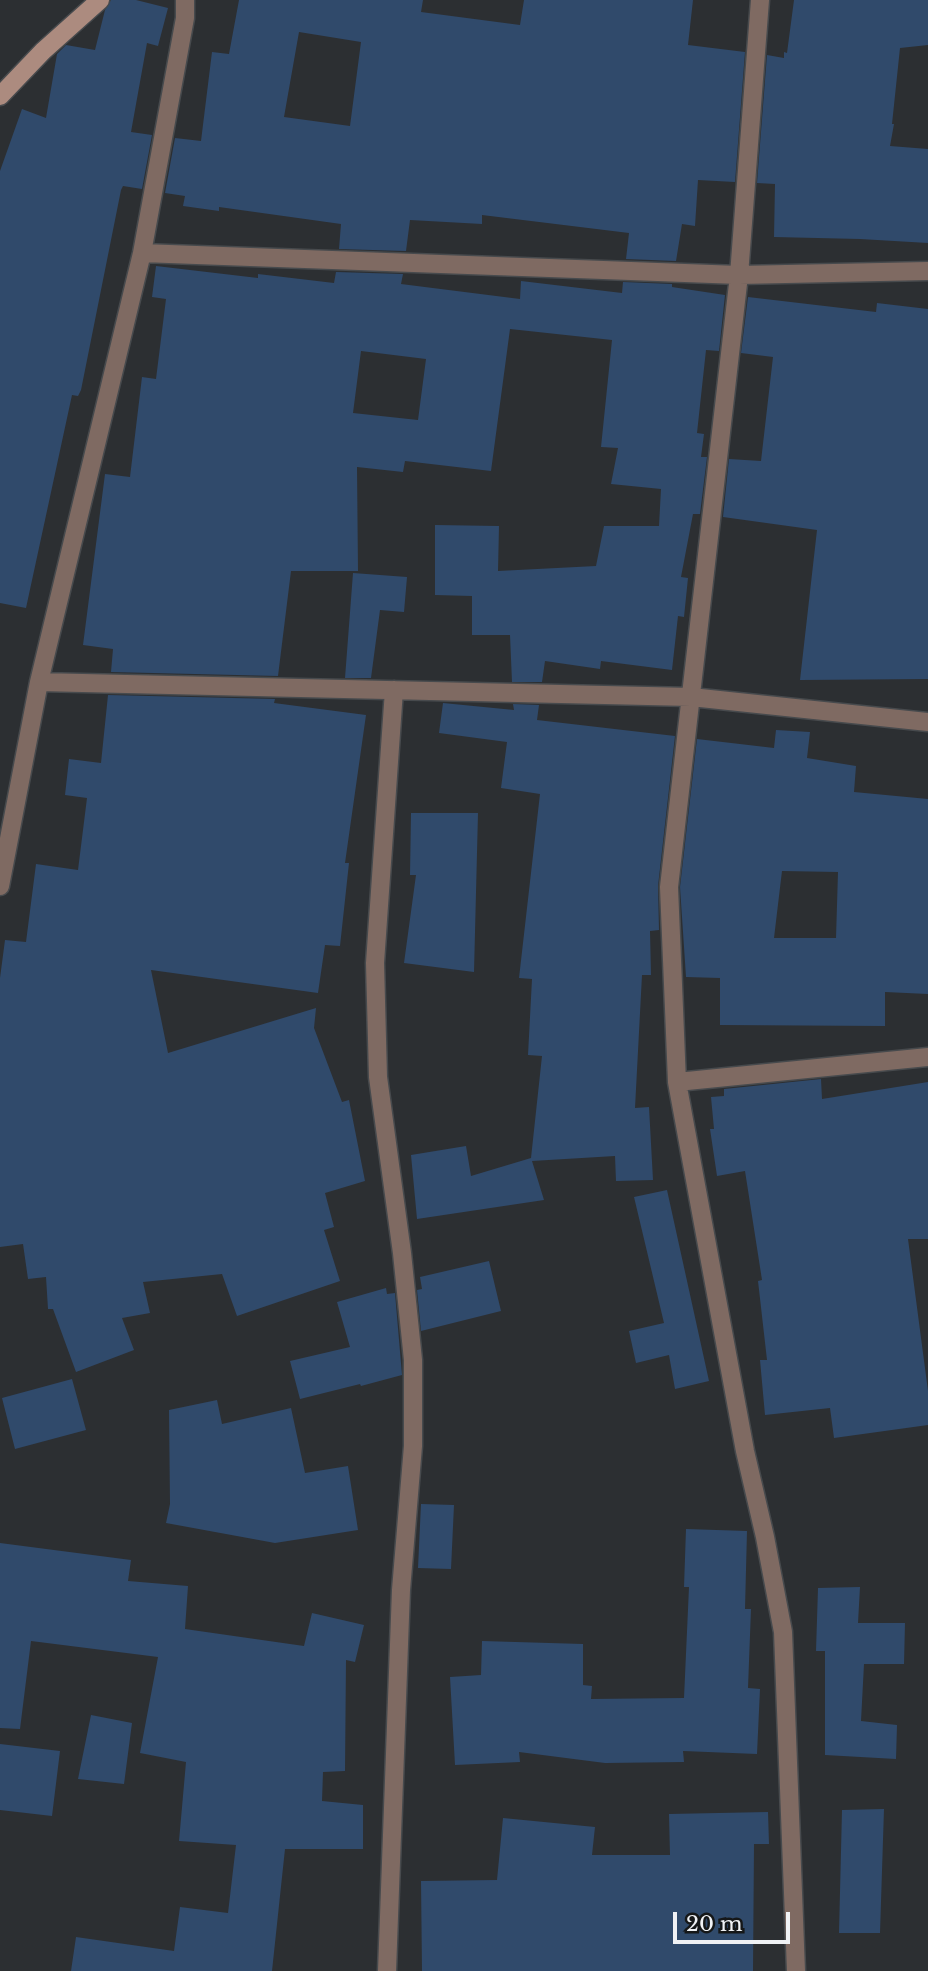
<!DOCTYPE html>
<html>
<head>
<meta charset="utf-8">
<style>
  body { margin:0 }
  #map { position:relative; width:928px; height:1971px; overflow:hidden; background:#2c2f32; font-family:"Libre Baskerville",serif }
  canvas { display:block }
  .scale { position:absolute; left:673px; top:1912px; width:117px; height:32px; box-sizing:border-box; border:4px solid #f0f2f5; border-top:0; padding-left:9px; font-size:21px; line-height:24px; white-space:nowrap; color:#f0f2f5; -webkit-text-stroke:5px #151718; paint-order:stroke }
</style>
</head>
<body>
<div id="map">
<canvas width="928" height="1971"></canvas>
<div class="scale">20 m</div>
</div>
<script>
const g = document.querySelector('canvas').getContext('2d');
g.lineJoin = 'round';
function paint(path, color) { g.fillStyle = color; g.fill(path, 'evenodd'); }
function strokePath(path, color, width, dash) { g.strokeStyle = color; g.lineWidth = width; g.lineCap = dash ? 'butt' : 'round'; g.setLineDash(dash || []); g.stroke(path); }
const building = new Path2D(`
  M 111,0 L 136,0 L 168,8 L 158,46 L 147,43 L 131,132 L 152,135 L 142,189 L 123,186 L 121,190 L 81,390 L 78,396 L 72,395 L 26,608 L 0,603 L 0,171 L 22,109 L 46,118 L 57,54 L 66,45 L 95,50 L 105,10 Z
  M 239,0 L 423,0 L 421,12 L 520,25 L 524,0 L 693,0 L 688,45 L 745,52 L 735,182 L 698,180 L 695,226 L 682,224 L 676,261 L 626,259 L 629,233 L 482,215 L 482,224 L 410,220 L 406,251 L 339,249 L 341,224 L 219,207 L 219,211 L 183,206 L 185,196 L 165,193 L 175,138 L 201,141 L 212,52 L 229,54 ZM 299,32 L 361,42 L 350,126 L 284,117 Z
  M 794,0 L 928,0 L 928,45 L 900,48 L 892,124 L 894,124 L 890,146 L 928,149 L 928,243 L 860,239 L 774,237 L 775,184 L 757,183 L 767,55 L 784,58 L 784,52 L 787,53 Z
  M 156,266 L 258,278 L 258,274 L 334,283 L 336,272 L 403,274 L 401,284 L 520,299 L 521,281 L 622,293 L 623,282 L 672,284 L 672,287 L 725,295 L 719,351 L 706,350 L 697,433 L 704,434 L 701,457 L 707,457 L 700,514 L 693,514 L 681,577 L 688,578 L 684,617 L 678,616 L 672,670 L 601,661 L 600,669 L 545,661 L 542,682 L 512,682 L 510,635 L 472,635 L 472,596 L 435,595 L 435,525 L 499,526 L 498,571 L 596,566 L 604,526 L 659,526 L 661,489 L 611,484 L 618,448 L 601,447 L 612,340 L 510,329 L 491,471 L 405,461 L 403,472 L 357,467 L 358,571 L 291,571 L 278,676 L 111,672 L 113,649 L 83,645 L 105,474 L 130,477 L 142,377 L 156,379 L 166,299 L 152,297 ZM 361,351 L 426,359 L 418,420 L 353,413 Z
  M 748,297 L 876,312 L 877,303 L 928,309 L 928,679 L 800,680 L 817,530 L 723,517 L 729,459 L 761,461 L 773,357 L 741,353 Z
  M 353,573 L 407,577 L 404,612 L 380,610 L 371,678 L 345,678 Z
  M 108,695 L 275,699 L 274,703 L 366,715 L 345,863 L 349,863 L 340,946 L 325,945 L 318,993 L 151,970 L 168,1053 L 316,1008 L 314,1028 L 342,1102 L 349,1100 L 365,1181 L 325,1193 L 334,1227 L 324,1230 L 340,1281 L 237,1316 L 222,1274 L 143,1282 L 150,1313 L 122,1318 L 134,1350 L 76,1372 L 53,1309 L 48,1309 L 46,1277 L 28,1279 L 23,1244 L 0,1247 L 0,978 L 5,940 L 26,942 L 36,864 L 78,870 L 87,798 L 65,795 L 69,759 L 101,763 Z
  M 443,703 L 514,710 L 513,704 L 539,705 L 537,720 L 675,736 L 658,886 L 659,930 L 650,931 L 651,975 L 642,975 L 635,1108 L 649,1107 L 653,1180 L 616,1181 L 615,1156 L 532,1161 L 544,1200 L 417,1219 L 411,1155 L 466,1146 L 471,1176 L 531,1158 L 542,1056 L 528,1055 L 532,979 L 519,978 L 540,794 L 501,788 L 507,742 L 439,733 Z
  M 776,730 L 810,732 L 807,758 L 856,766 L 854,792 L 928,799 L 928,994 L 885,992 L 885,1026 L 720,1025 L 720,978 L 686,977 L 680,887 L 697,739 L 774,748 ZM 782,871 L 838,872 L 836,938 L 774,938 Z
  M 411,813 L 478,813 L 474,972 L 404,963 L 416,875 L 410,875 Z
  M 821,1079 L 822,1099 L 928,1082 L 928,1239 L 908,1239 L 928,1391 L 928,1425 L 834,1438 L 830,1408 L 765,1415 L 760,1360 L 767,1360 L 758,1281 L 762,1280 L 745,1171 L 717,1176 L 710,1129 L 714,1129 L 711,1097 L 724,1096 L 724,1089 Z
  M 667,1190 L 709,1381 L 675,1389 L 669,1355 L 636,1363 L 629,1331 L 664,1323 L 634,1197 Z
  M 489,1261 L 501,1311 L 421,1331 L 417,1290 L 422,1289 L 420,1277 Z
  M 386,1288 L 387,1294 L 395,1293 L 402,1375 L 361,1386 L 360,1384 L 300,1399 L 290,1361 L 350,1347 L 337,1302 Z
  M 72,1379 L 86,1430 L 15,1449 L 2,1398 Z
  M 217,1400 L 222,1424 L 291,1408 L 305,1473 L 348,1466 L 358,1530 L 275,1543 L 166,1523 L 170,1504 L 169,1410 Z
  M 421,1504 L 454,1505 L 451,1569 L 418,1568 Z
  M 686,1529 L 747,1531 L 745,1609 L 751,1609 L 748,1688 L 760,1689 L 757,1754 L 683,1751 L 684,1762 L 605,1763 L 519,1752 L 520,1762 L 455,1765 L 450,1677 L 481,1675 L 482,1641 L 583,1644 L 583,1685 L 592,1686 L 591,1699 L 684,1698 L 689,1587 L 684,1587 Z
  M 0,1543 L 131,1560 L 128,1581 L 188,1586 L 185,1629 L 304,1646 L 312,1613 L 364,1625 L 355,1662 L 346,1660 L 345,1771 L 323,1772 L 322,1801 L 363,1805 L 363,1849 L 285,1849 L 272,1971 L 71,1971 L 76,1937 L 174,1951 L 180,1907 L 228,1913 L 236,1845 L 179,1841 L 186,1762 L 140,1753 L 158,1657 L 31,1641 L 20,1729 L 0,1728 Z
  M 860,1587 L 858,1623 L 905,1623 L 904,1664 L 864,1664 L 861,1721 L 897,1725 L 896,1759 L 825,1755 L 825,1651 L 816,1651 L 818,1588 Z
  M 91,1715 L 132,1723 L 124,1784 L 78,1779 Z
  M 0,1744 L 60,1751 L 52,1816 L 0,1810 Z
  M 884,1809 L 880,1933 L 839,1933 L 842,1810 Z
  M 768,1812 L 769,1844 L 754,1844 L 753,1971 L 422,1971 L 421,1881 L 497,1880 L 503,1818 L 595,1827 L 592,1855 L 670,1855 L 669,1814 Z`);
const street = new Path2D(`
  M 760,0 L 739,275 L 669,887 L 677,1082 L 745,1451 L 765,1537 L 783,1632 L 796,1971
  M 142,253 L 739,275 L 928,271
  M 39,682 L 691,697 L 928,722
  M 0,886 L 39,682 L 142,253 L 185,18 L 185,0
  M 677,1082 L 928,1057
  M 387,1971 L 401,1590 L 413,1446 L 413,1360 L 402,1253 L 378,1077 L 375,963 L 394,690`);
const secondary = new Path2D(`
  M 0,96 L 43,51 L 100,0`);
paint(building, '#304a6b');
strokePath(street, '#474a4d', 21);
strokePath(secondary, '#474a4d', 21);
strokePath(street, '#7f6a62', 18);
strokePath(secondary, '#ac8b7f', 18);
</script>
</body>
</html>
